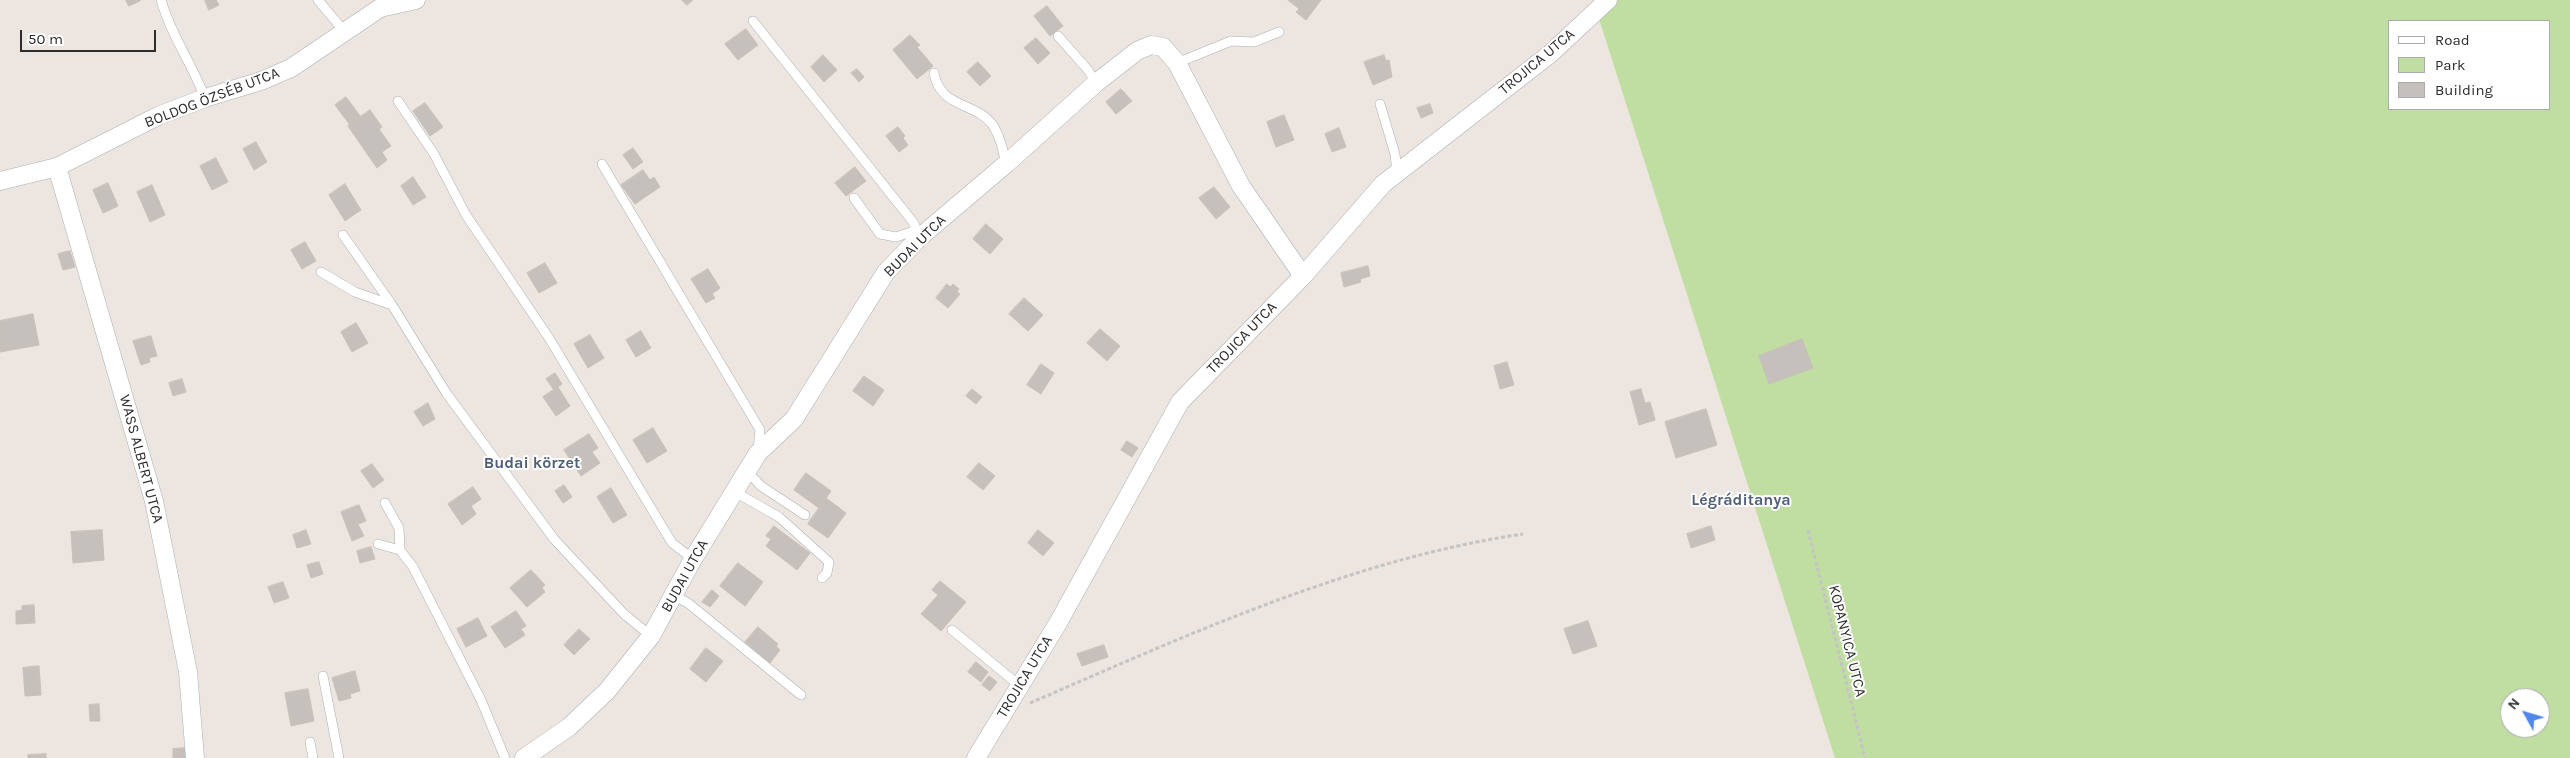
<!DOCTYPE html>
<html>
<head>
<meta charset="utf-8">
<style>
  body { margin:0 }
  #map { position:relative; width:2570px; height:758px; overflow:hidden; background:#ece5e0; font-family:Karla,sans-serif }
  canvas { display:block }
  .legend { position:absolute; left:2388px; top:20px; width:162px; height:90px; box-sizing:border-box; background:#fff; border:1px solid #ababab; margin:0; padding:6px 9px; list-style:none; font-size:15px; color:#2c2c2c }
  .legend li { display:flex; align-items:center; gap:10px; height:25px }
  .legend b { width:25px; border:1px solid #ababab }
  .north { position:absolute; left:2500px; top:688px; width:50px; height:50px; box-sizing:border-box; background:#fff; border:1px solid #ababab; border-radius:50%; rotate:309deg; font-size:14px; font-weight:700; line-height:20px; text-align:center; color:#2c2c2c }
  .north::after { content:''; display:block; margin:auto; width:18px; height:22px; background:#4f87ea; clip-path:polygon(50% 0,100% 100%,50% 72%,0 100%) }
  .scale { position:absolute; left:20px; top:30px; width:136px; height:22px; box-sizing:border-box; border:2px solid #2c2c2c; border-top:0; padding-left:6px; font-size:15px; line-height:18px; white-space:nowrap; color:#2c2c2c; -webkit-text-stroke:4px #fff; paint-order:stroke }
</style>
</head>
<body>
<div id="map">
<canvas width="2570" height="758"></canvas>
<ul class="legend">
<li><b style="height:6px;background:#fff"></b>Road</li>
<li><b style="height:14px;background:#c0dea1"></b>Park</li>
<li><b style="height:14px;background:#c5c0bb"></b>Building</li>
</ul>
<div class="north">N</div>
<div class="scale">50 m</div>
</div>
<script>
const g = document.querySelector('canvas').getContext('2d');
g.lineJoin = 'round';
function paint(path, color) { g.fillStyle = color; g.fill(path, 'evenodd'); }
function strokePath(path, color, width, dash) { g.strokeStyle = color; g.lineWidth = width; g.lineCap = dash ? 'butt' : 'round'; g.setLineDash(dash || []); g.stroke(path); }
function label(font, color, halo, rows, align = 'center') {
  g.font = font + ' Karla,sans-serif'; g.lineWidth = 4; g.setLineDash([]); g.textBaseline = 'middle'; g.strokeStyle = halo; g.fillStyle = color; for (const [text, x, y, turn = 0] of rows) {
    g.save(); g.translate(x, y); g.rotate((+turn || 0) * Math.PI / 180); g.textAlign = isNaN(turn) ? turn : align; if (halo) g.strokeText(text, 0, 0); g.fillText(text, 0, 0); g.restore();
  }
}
const green = new Path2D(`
  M 1593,0 L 2570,0 L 2570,758 L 1835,758 ZM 2389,21 L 2549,21 L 2549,109 L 2389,109 ZM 2510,698 L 2540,698 L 2540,728 L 2510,728 Z`);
const building = new Path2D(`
  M 126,0 L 140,0 L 140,1 L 129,6 Z
  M 205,0 L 216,0 L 219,5 L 209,10 Z
  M 682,0 L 693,0 L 687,5 Z
  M 1288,0 L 1321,0 L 1306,20 L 1296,12 L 1299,9 Z
  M 1047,6 L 1063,26 L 1050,36 L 1034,16 Z
  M 746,29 L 758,45 L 738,60 L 725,44 Z
  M 910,35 L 920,45 L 917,47 L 933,66 L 917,79 L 893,50 Z
  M 1036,38 L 1050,53 L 1038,64 L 1024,48 Z
  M 823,55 L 837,70 L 824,82 L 811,67 Z
  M 1384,55 L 1386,61 L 1389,60 L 1392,77 L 1373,85 L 1364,62 Z
  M 978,62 L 991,76 L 980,86 L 967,72 Z
  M 857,69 L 864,77 L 859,82 L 851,73 Z
  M 1121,89 L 1132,101 L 1116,114 L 1106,102 Z
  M 346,97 L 361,117 L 350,125 L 335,105 Z
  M 425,103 L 443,127 L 430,136 L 413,111 Z
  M 1430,104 L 1433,113 L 1421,118 L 1417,108 Z
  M 370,110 L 382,127 L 379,129 L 391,146 L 382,152 L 387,160 L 377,168 L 348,126 Z
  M 1284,115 L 1294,140 L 1276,147 L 1267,122 Z
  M 898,127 L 905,136 L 903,138 L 908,145 L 899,152 L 886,136 Z
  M 1339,128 L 1346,147 L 1332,152 L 1325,134 Z
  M 256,142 L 267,162 L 254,170 L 243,149 Z
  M 633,148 L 643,162 L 633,169 L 623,155 Z
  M 216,158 L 228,182 L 212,190 L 200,166 Z
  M 855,167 L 866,181 L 846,196 L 835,183 Z
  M 643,170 L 650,180 L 654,177 L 660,187 L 635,204 L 621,185 Z
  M 413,177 L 426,197 L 413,205 L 401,186 Z
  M 108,183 L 118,206 L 103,213 L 93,190 Z
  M 345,184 L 361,210 L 345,221 L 329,195 Z
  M 152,185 L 165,215 L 150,222 L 137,192 Z
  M 1214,187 L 1230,207 L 1216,219 L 1199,198 Z
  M 986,224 L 1003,239 L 990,254 L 973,239 Z
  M 305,242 L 316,261 L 302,269 L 291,250 Z
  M 70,251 L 75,267 L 63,270 L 58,254 Z
  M 545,263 L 557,283 L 539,293 L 527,273 Z
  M 1368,266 L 1370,276 L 1360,279 L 1361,282 L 1344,287 L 1341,273 Z
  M 708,269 L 720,288 L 712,294 L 715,298 L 706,303 L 691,279 Z
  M 947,284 L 950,287 L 953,284 L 959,289 L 957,292 L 960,294 L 948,308 L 936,298 Z
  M 1024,298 L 1043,315 L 1028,331 L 1009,314 Z
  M 33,314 L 39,345 L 0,352 L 0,321 Z
  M 356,323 L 368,343 L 352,352 L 341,332 Z
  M 1100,329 L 1120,346 L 1107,361 L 1087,343 Z
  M 641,331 L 651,348 L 636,357 L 626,340 Z
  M 590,335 L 604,358 L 588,368 L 574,344 Z
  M 151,336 L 157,356 L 149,358 L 150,362 L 141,365 L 133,341 Z
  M 1802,339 L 1813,368 L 1769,384 L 1759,356 Z
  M 1507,362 L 1514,385 L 1500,389 L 1494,366 Z
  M 1041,364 L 1054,373 L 1041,394 L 1027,385 Z
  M 555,373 L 562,384 L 554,390 L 546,379 Z
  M 864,376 L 884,390 L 873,406 L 853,391 Z
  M 182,379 L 186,392 L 173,396 L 169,383 Z
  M 558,387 L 570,406 L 556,416 L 543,397 Z
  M 972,389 L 982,397 L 976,404 L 966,396 Z
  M 1641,389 L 1645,403 L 1650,402 L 1655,420 L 1639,425 L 1630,392 Z
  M 428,403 L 435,419 L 423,426 L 414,412 Z
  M 1706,409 L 1717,445 L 1676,458 L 1665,422 Z
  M 653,428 L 667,451 L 647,463 L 633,440 Z
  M 589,434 L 598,448 L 592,452 L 600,463 L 581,476 L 564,450 Z
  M 1127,441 L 1138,448 L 1132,457 L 1121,450 Z
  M 979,463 L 995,476 L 983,490 L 967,477 Z
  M 372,464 L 384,480 L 373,488 L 361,471 Z
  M 806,473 L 831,491 L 819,508 L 794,490 Z
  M 564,485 L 572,497 L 563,503 L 555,491 Z
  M 473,487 L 481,499 L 471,506 L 476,514 L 462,525 L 448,504 Z
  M 611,488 L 627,515 L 613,523 L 597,497 Z
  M 826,498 L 846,513 L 828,538 L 808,524 Z
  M 359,505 L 366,521 L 358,524 L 364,536 L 352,541 L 341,512 Z
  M 774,526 L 810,553 L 797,570 L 766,546 L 771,539 L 766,536 Z
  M 1711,526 L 1715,540 L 1691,548 L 1687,534 Z
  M 102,530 L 104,560 L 73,563 L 71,532 Z
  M 306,530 L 311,544 L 297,548 L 293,535 Z
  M 1038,530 L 1054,543 L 1043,556 L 1028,543 Z
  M 371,547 L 375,559 L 360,563 L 357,551 Z
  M 319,562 L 323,574 L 311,578 L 307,565 Z
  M 738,563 L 763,582 L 745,606 L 720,586 Z
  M 531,570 L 545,585 L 542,588 L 545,592 L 527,607 L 510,588 Z
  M 940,581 L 966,602 L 941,631 L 921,614 L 938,595 L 932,590 Z
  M 283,582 L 289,598 L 274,603 L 268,587 Z
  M 712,590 L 719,596 L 710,607 L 702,602 Z
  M 34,605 L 35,623 L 16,624 L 16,611 L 22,610 L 22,606 Z
  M 516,611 L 526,626 L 521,629 L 525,635 L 505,648 L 491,627 Z
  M 478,618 L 487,636 L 466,647 L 457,629 Z
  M 1588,621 L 1597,646 L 1573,654 L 1564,629 Z
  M 758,627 L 778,644 L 776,646 L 780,650 L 770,663 L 745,642 Z
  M 579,629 L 590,639 L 574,655 L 564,645 Z
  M 1104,645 L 1108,657 L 1082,666 L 1077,654 Z
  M 706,648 L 723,661 L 706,682 L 690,669 Z
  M 976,662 L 988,672 L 981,682 L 968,672 Z
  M 39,666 L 41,695 L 25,696 L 23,668 Z
  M 355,671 L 360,691 L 350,694 L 351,698 L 339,701 L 332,678 Z
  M 989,676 L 997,682 L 990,691 L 982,685 Z
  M 308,689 L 314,721 L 291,726 L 285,693 Z
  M 99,704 L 100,721 L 90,721 L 89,705 Z
  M 185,748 L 186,758 L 173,758 L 173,749 Z
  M 46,754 L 46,758 L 28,758 L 28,755 Z`);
const path = new Path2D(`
  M 1808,530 L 1865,758
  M 1030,703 C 1188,635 1352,559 1523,534`);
const service = new Path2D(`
  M 161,0 C 171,35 192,64 205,98
  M 318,0 L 344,31
  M 753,21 L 913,222 L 920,237
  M 1058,36 L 1088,70 L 1096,83
  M 1177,63 L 1231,41 L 1254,42 L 1279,32
  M 934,73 C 940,108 975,102 992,124 C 1000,136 1003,150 1006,164
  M 398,101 L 434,154 L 466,215 L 549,338 L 672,543 L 693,559
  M 1380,104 L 1395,154 L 1397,173
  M 602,164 L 760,430 L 758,451
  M 854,198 L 880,234 L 896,237 L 917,230
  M 343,235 L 392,305
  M 321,272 L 355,292 L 392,305 L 447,394 L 554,539 L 624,614 L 651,636
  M 747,471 L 761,486 L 805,515
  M 735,492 L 779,517 L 829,562 L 827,573 L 822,578
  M 385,503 L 399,528 L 400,550
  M 378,544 L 400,550 L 413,567 L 481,700 L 505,758
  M 673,595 L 688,603 L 801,695
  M 952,630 L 1020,686
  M 323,676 L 339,758
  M 310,742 L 313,758`);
const minor = new Path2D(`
  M 57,167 L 154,501 L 188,672 L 195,758
  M 0,181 L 57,167 L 158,116 L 205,98 L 261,81 L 291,68 L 380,8 L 416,0
  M 524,758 L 569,727 L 607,691 L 651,636 L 693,559 L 758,453 L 794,419 L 886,272 L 920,237 L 1006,164 L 1096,83 L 1137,51 L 1151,45 L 1163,47 L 1177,63 L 1241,186 L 1303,276
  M 976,758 L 1058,623 L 1180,402 L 1303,276 L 1383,184 L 1550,54 L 1608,0`);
const streetNames = [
  ["TROJICA UTCA",1537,62,-40],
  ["BOLDOG ÖZSÉB UTCA",212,98,-21],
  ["BUDAI UTCA",915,246,-45],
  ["TROJICA UTCA",1242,338,-46],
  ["WASS ALBERT UTCA",141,459,75],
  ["BUDAI UTCA",685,576,-61],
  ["KOPANYICA UTCA",1847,641,76],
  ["TROJICA UTCA",1025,677,-59]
];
const neighbourhoodNames = [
  ["Budai körzet",532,463],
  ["Légráditanya",1741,500]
];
paint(green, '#c0dea1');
paint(building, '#c5c0bb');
strokePath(building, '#c8c0b9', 1);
strokePath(service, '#acb0b7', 10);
strokePath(minor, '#acb0b7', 19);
strokePath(path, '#c4c4c4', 3, [4, 2.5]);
strokePath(service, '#fff', 9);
strokePath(minor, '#fff', 18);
label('15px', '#2c2c2c', '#fff', streetNames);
label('bold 16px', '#505f79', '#fff', neighbourhoodNames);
</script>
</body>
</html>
